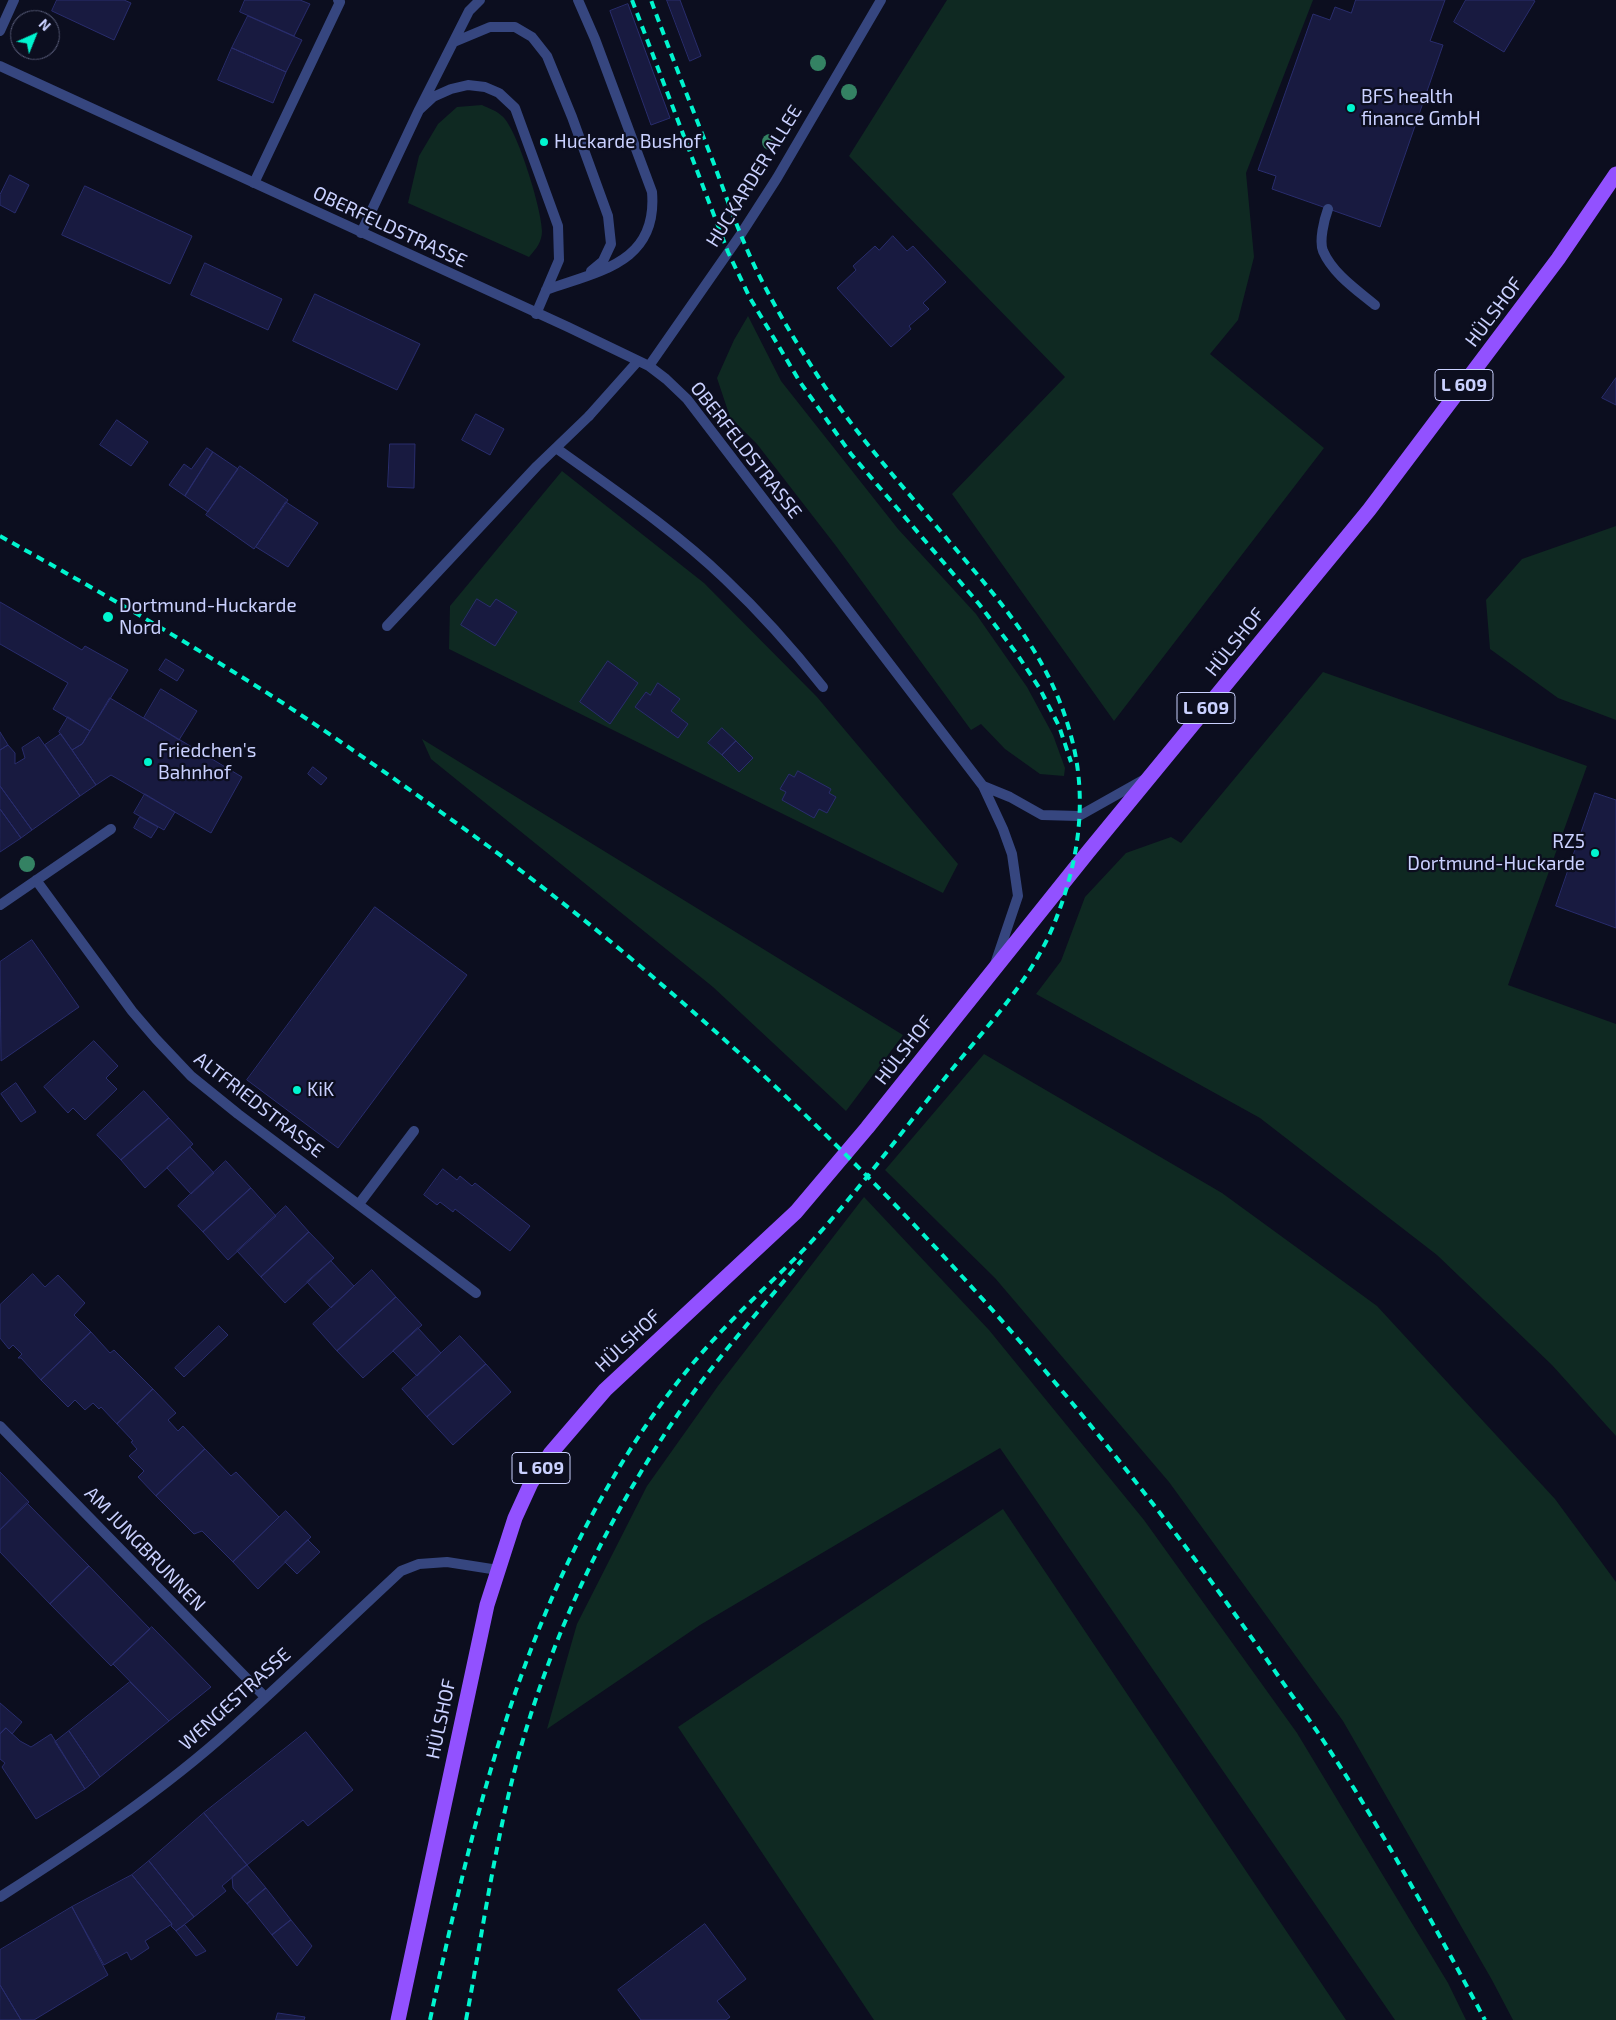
<!DOCTYPE html>
<html>
<head>
<meta charset="utf-8">
<style>
  body { margin:0 }
  #map { position:relative; width:1616px; height:2020px; overflow:hidden; background:#0c0e1f; font-family:"Exo 2",sans-serif }
  canvas { display:block }
  .north { position:absolute; left:10px; top:10px; width:50px; height:50px; box-sizing:border-box; background:#0c0e1f; border:1px solid #585c79; border-radius:50%; rotate:44deg; font-size:14px; font-weight:700; line-height:20px; text-align:center; color:#cad1ff }
  .north::after { content:''; display:block; margin:auto; width:18px; height:22px; background:#00f5cf; clip-path:polygon(50% 0,100% 100%,50% 72%,0 100%) }
</style>
</head>
<body>
<div id="map">
<canvas width="1616" height="2020"></canvas>
<div class="north">N</div>
</div>
<script>
const g = document.querySelector('canvas').getContext('2d');
g.lineJoin = 'round';
function paint(path, color) { g.fillStyle = color; g.fill(path, 'evenodd'); }
function strokePath(path, color, width, dash) { g.strokeStyle = color; g.lineWidth = width; g.lineCap = dash ? 'butt' : 'round'; g.setLineDash(dash || []); g.stroke(path); }
function label(font, color, halo, rows, align = 'center') {
  g.font = font + ' "Exo 2",sans-serif'; g.lineWidth = 4.5; g.setLineDash([]); g.textBaseline = 'middle'; g.strokeStyle = halo; g.fillStyle = color; for (const [text, x, y, turn = 0] of rows) {
    g.save(); g.translate(x, y); g.rotate((+turn || 0) * Math.PI / 180); g.textAlign = isNaN(turn) ? turn : align; if (halo) g.strokeText(text, 0, 0); g.fillText(text, 0, 0); g.restore();
  }
}
const green = new Path2D(`
  M 947,0 L 1313,0 L 1246,173 L 1254,257 L 1238,320 L 1210,354 L 1324,448 L 1114,721 L 952,494 L 1065,377 L 849,156 Z
  M 482,105 C 488,108 497,111 502,116 C 517,128 542,210 542,231 C 542,242 536,249 529,257 L 408,203 L 419,156 L 438,124 L 457,107 Z
  M 748,316 L 781,381 L 898,529 L 976,614 L 1027,687 L 1053,735 L 1065,768 L 1064,776 L 1040,774 L 1005,749 L 981,724 L 971,730 L 836,546 L 757,444 L 730,417 L 717,378 L 734,340 Z
  M 562,471 L 704,583 L 817,697 L 958,864 L 943,893 L 449,649 L 450,606 Z
  M 1616,526 L 1616,720 L 1558,698 L 1490,649 L 1486,600 L 1522,559 Z
  M 1323,672 L 1587,766 L 1508,985 L 1616,1024 L 1616,1436 L 1552,1365 L 1437,1255 L 1260,1118 L 1036,994 L 1061,961 L 1085,897 L 1126,853 L 1171,837 L 1181,843 Z
  M 422,739 L 903,1035 L 846,1111 L 713,987 L 431,759 Z
  M 984,1054 L 1222,1193 L 1377,1306 L 1555,1499 L 1616,1582 L 1616,2020 L 1513,2020 L 1492,1980 L 1343,1721 L 1169,1482 L 995,1278 L 885,1170 Z
  M 864,1197 L 989,1330 L 1144,1520 L 1297,1733 L 1448,1983 L 1466,2020 L 1395,2020 L 1000,1448 L 700,1625 L 547,1729 L 577,1624 L 647,1486 L 718,1386 Z
  M 1003,1509 L 1346,2020 L 874,2020 L 678,1727 Z`);
const building = new Path2D(`
  M 57,0 L 124,0 L 131,3 L 114,40 L 52,11 Z
  M 245,0 L 300,0 L 310,4 L 294,36 L 240,12 Z
  M 667,0 L 680,0 L 701,56 L 690,61 Z
  M 1356,0 L 1445,0 L 1430,41 L 1443,45 L 1380,227 L 1272,189 L 1276,176 L 1258,170 L 1313,14 L 1330,20 L 1335,7 L 1351,13 Z
  M 1466,0 L 1533,0 L 1535,1 L 1504,52 L 1454,22 Z
  M 628,4 L 670,118 L 651,125 L 610,11 Z
  M 248,16 L 302,40 L 286,72 L 232,48 Z
  M 232,48 L 286,72 L 273,103 L 218,80 Z
  M 10,175 L 29,185 L 15,213 L 0,205 L 0,195 Z
  M 85,186 L 192,236 L 170,284 L 62,235 Z
  M 893,236 L 907,251 L 913,246 L 946,282 L 923,303 L 929,309 L 909,326 L 911,329 L 891,347 L 837,288 L 856,270 L 853,266 L 875,246 L 879,250 Z
  M 205,263 L 282,299 L 268,330 L 191,295 Z
  M 315,294 L 420,344 L 397,390 L 293,341 Z
  M 1616,378 L 1616,405 L 1602,398 Z
  M 476,414 L 504,429 L 490,455 L 462,440 Z
  M 117,420 L 148,442 L 131,466 L 100,445 Z
  M 390,444 L 415,444 L 414,488 L 388,487 Z
  M 207,448 L 213,452 L 185,496 L 169,485 L 184,464 L 191,469 Z
  M 213,452 L 238,469 L 208,512 L 185,496 Z
  M 240,466 L 288,500 L 254,549 L 206,515 Z
  M 286,502 L 318,523 L 288,567 L 256,547 Z
  M 477,599 L 490,607 L 496,599 L 517,612 L 495,646 L 461,625 Z
  M 0,602 L 82,650 L 85,646 L 128,670 L 90,731 L 53,709 L 68,683 L 0,644 Z
  M 166,659 L 184,670 L 177,681 L 159,670 Z
  M 608,661 L 638,683 L 610,724 L 580,702 Z
  M 658,683 L 680,699 L 671,711 L 688,724 L 678,738 L 635,707 L 646,692 L 650,695 Z
  M 161,689 L 197,711 L 179,740 L 144,718 Z
  M 110,698 L 242,777 L 211,833 L 111,775 L 96,785 L 72,750 L 82,744 Z
  M 68,717 L 90,731 L 82,744 L 72,750 L 59,732 Z
  M 722,728 L 736,741 L 722,755 L 708,743 Z
  M 0,732 L 8,745 L 0,750 Z
  M 61,734 L 96,785 L 80,796 L 45,745 Z
  M 39,737 L 80,796 L 32,830 L 0,786 L 0,750 L 8,745 L 15,753 L 15,764 L 25,758 L 22,748 Z
  M 736,741 L 753,758 L 739,772 L 722,755 Z
  M 313,767 L 327,778 L 321,785 L 308,774 Z
  M 798,771 L 831,789 L 829,793 L 836,797 L 827,813 L 819,809 L 814,818 L 782,800 L 786,792 L 780,789 L 789,774 L 794,777 Z
  M 0,786 L 32,830 L 21,838 L 0,809 Z
  M 1595,793 L 1616,800 L 1616,928 L 1556,906 Z
  M 145,794 L 175,812 L 164,830 L 134,813 Z
  M 0,809 L 21,838 L 0,852 Z
  M 140,817 L 158,827 L 151,838 L 134,828 Z
  M 375,907 L 467,975 L 338,1148 L 247,1080 Z
  M 32,940 L 79,1007 L 1,1061 L 0,962 Z
  M 94,1041 L 118,1066 L 106,1078 L 117,1089 L 85,1120 L 73,1108 L 68,1113 L 44,1087 Z
  M 16,1083 L 36,1112 L 21,1122 L 1,1094 Z
  M 144,1091 L 169,1118 L 121,1160 L 97,1135 Z
  M 169,1118 L 193,1144 L 145,1188 L 121,1160 Z
  M 190,1147 L 214,1173 L 191,1194 L 167,1168 Z
  M 226,1161 L 251,1188 L 203,1232 L 178,1206 Z
  M 443,1169 L 457,1180 L 460,1176 L 472,1186 L 475,1183 L 530,1226 L 510,1251 L 455,1209 L 453,1212 L 440,1202 L 437,1205 L 424,1195 Z
  M 251,1188 L 276,1216 L 228,1260 L 203,1232 Z
  M 286,1206 L 309,1232 L 261,1277 L 237,1251 Z
  M 309,1232 L 334,1258 L 285,1303 L 261,1277 Z
  M 331,1261 L 354,1286 L 331,1308 L 307,1282 Z
  M 372,1270 L 396,1297 L 337,1351 L 313,1324 Z
  M 33,1274 L 45,1287 L 58,1275 L 85,1303 L 74,1315 L 91,1332 L 41,1380 L 21,1358 L 18,1358 L 22,1354 L 13,1345 L 9,1349 L 0,1338 L 0,1305 Z
  M 396,1297 L 422,1325 L 363,1378 L 337,1351 Z
  M 219,1326 L 228,1335 L 184,1377 L 175,1368 Z
  M 418,1328 L 441,1353 L 417,1376 L 393,1351 Z
  M 91,1332 L 110,1353 L 114,1350 L 153,1389 L 117,1424 L 101,1407 L 99,1409 L 93,1403 L 85,1410 L 75,1400 L 68,1407 L 41,1380 Z
  M 460,1336 L 486,1364 L 427,1417 L 402,1389 Z
  M 486,1364 L 511,1392 L 453,1445 L 427,1417 Z
  M 153,1389 L 176,1413 L 168,1420 L 178,1431 L 183,1426 L 205,1449 L 156,1496 L 138,1477 L 144,1471 L 129,1456 L 137,1449 L 131,1442 L 133,1441 L 117,1424 Z
  M 205,1449 L 231,1476 L 236,1472 L 279,1517 L 233,1562 L 202,1531 L 194,1534 L 156,1496 Z
  M 0,1472 L 29,1502 L 0,1530 Z
  M 27,1503 L 89,1566 L 50,1604 L 0,1552 L 0,1530 Z
  M 286,1511 L 311,1537 L 258,1589 L 233,1562 Z
  M 308,1540 L 320,1552 L 297,1574 L 285,1562 Z
  M 89,1566 L 150,1629 L 111,1666 L 50,1604 Z
  M 152,1627 L 211,1687 L 169,1721 L 113,1664 Z
  M 130,1682 L 169,1721 L 100,1777 L 69,1731 Z
  M 0,1703 L 22,1722 L 12,1734 L 6,1728 L 0,1734 Z
  M 6,1728 L 20,1741 L 31,1747 L 51,1734 L 85,1789 L 36,1819 L 2,1767 L 5,1763 L 0,1759 L 0,1734 Z
  M 69,1731 L 100,1777 L 85,1789 L 55,1742 Z
  M 306,1732 L 353,1790 L 308,1826 L 303,1820 L 247,1865 L 204,1813 Z
  M 204,1813 L 247,1865 L 222,1886 L 226,1891 L 194,1917 L 149,1861 Z
  M 149,1861 L 194,1917 L 176,1931 L 171,1926 L 172,1924 L 132,1875 Z
  M 247,1865 L 266,1888 L 247,1904 L 233,1888 L 232,1877 Z
  M 132,1875 L 172,1924 L 145,1941 L 149,1948 L 131,1960 L 127,1952 L 104,1965 L 72,1907 Z
  M 266,1888 L 291,1920 L 272,1935 L 247,1904 Z
  M 72,1907 L 108,1975 L 34,2020 L 21,2020 L 0,1985 L 0,1950 Z
  M 291,1920 L 312,1946 L 297,1966 L 272,1935 Z
  M 705,1924 L 746,1979 L 717,2001 L 730,2017 L 726,2020 L 641,2020 L 618,1990 Z
  M 185,1925 L 206,1951 L 196,1956 L 176,1931 Z
  M 0,1985 L 21,2020 L 0,2020 Z
  M 278,2013 L 305,2017 L 304,2020 L 276,2020 Z`);
const service = new Path2D(`
  M 454,42 L 490,27 L 515,27 L 532,37 L 547,56 L 572,117 L 608,216 L 611,244 L 603,261 L 591,271
  M 419,110 L 433,97 L 451,89 L 468,85 L 485,87 L 499,93 L 515,108 L 558,226 L 559,260 L 536,314
  M 254,183 L 340,2 L 338,0
  M 1328,209 C 1324,220 1319,241 1323,251 C 1333,274 1357,290 1375,305
  M 361,233 L 419,110 L 469,11 L 480,0
  M 546,290 C 599,271 658,263 652,192 L 595,39 L 578,0
  M 556,448 C 613,489 674,530 725,579 C 760,612 793,649 823,687
  M 387,626 L 537,466 L 589,416`);
const minor = new Path2D(`
  M 0,31 L 14,0
  M 0,66 L 568,327 L 649,366 L 666,379 L 687,399 L 983,786 L 1003,829 L 1012,854 L 1018,896 L 995,964
  M 649,366 L 741,234 L 777,178 L 881,0
  M 589,416 L 638,361
  M 983,786 L 1010,797 L 1042,815 L 1079,816 L 1143,780
  M 36,880 L 132,1011 L 156,1039 L 191,1076 L 238,1114 L 476,1293
  M 0,905 L 111,829
  M 359,1204 L 414,1131
  M 0,1426 L 265,1697
  M 0,1897 C 81,1845 161,1792 232,1728 C 289,1677 345,1623 401,1571 L 419,1564 L 447,1562 L 498,1570`);
const primary = new Path2D(`
  M 398,2020 L 487,1605 L 515,1518 L 531,1483 L 550,1454 L 605,1390 L 796,1212 L 867,1128 L 1088,852 L 1369,510 L 1558,259 L 1616,174`);
const rail = new Path2D(`
  M 632,0 L 728,252 L 750,298 L 800,382 L 851,454 L 979,604 L 1017,654 L 1040,689 L 1059,726 L 1071,762
  M 0,536 C 97,590 193,645 286,705 C 354,750 422,798 488,846 C 788,1068 1050,1348 1263,1654 C 1287,1689 1313,1724 1336,1760 C 1390,1844 1438,1932 1485,2020
  M 430,2020 C 470,1833 514,1644 613,1478 C 642,1428 677,1379 717,1336 C 751,1299 790,1266 824,1228 C 868,1178 908,1124 949,1073 C 988,1025 1034,977 1056,919 C 1079,860 1088,798 1071,736 C 1050,656 1000,601 948,540 C 905,489 860,439 823,384 C 802,352 781,318 763,283 C 743,245 729,204 714,164 C 693,110 671,55 651,0
  M 466,2020 C 484,1925 497,1826 525,1733 C 558,1624 607,1521 670,1426 C 709,1367 756,1314 802,1260`);
const trees = [
  [818,63],
  [849,92],
  [770,142],
  [27,864]
];
const markers = [
  [1351,108,5,"#00f5cf"],
  [544,142,5,"#00f5cf"],
  [108,617,6,"#00f5cf"],
  [148,762,5,"#00f5cf"],
  [1595,853,5,"#00f5cf"],
  [297,1090,5,"#00f5cf"]
];
const shields = [
  [1464,385,58],
  [1206,708,58],
  [541,1468,58]
];
const shieldNames = [
  ["L 609",1464,385],
  ["L 609",1206,708],
  ["L 609",541,1468]
];
const poiNames = [
  ["BFS health",1361,97],
  ["finance GmbH",1361,119],
  ["Huckarde Bushof",554,142],
  ["Dortmund-Huckarde",119,606],
  ["Nord",119,628],
  ["Friedchen's",158,751],
  ["Bahnhof",158,773],
  ["RZ5",1585,842,"right"],
  ["Dortmund-Huckarde",1585,864,"right"],
  ["KiK",307,1090]
];
const streetNames = [
  ["HUCKARDER ALLEE",754,176,-58],
  ["OBERFELDSTRASSE",390,227,25],
  ["HÜLSHOF",1494,312,-53],
  ["OBERFELDSTRASSE",746,450,52],
  ["HÜLSHOF",1235,642,-51],
  ["HÜLSHOF",904,1050,-52],
  ["ALTFRIEDSTRASSE",259,1105,38],
  ["HÜLSHOF",628,1341,-43],
  ["AM JUNGBRUNNEN",145,1549,46],
  ["WENGESTRASSE",235,1699,-42],
  ["HÜLSHOF",441,1719,-78]
];
paint(green, '#0f2922');
paint(building, '#181a40');
strokePath(building, '#292d6d', 1);
strokePath(service, '#36467f', 10);
strokePath(minor, '#36467f', 10);
strokePath(primary, '#9251ff', 15);
strokePath(rail, '#00f5cf', 4, [8, 6]);
g.fillStyle = '#348263';
for (const [x, y] of trees) { g.beginPath(); g.arc(x, y, 8, 0, 2 * Math.PI); g.fill(); }
for (const [x, y, r, color] of markers) { const dot = new Path2D(); dot.arc(x, y, r, 0, 2 * Math.PI); g.fillStyle = color; g.fill(dot); strokePath(dot, '#0c0e1f', 2); }
for (const [x, y, w] of shields) { const box = new Path2D(); box.roundRect(x - w / 2, y - 15.5, w, 31, 4); g.fillStyle = '#0c0e1f'; g.fill(box); strokePath(box, '#cad1ff', 1); }
label('bold 18px', '#cad1ff', null, shieldNames);
label('19px', '#cad1ff', '#0c0e1f', poiNames, 'left');
label('19px', '#cad1ff', '#0c0e1f', streetNames);
</script>
</body>
</html>
